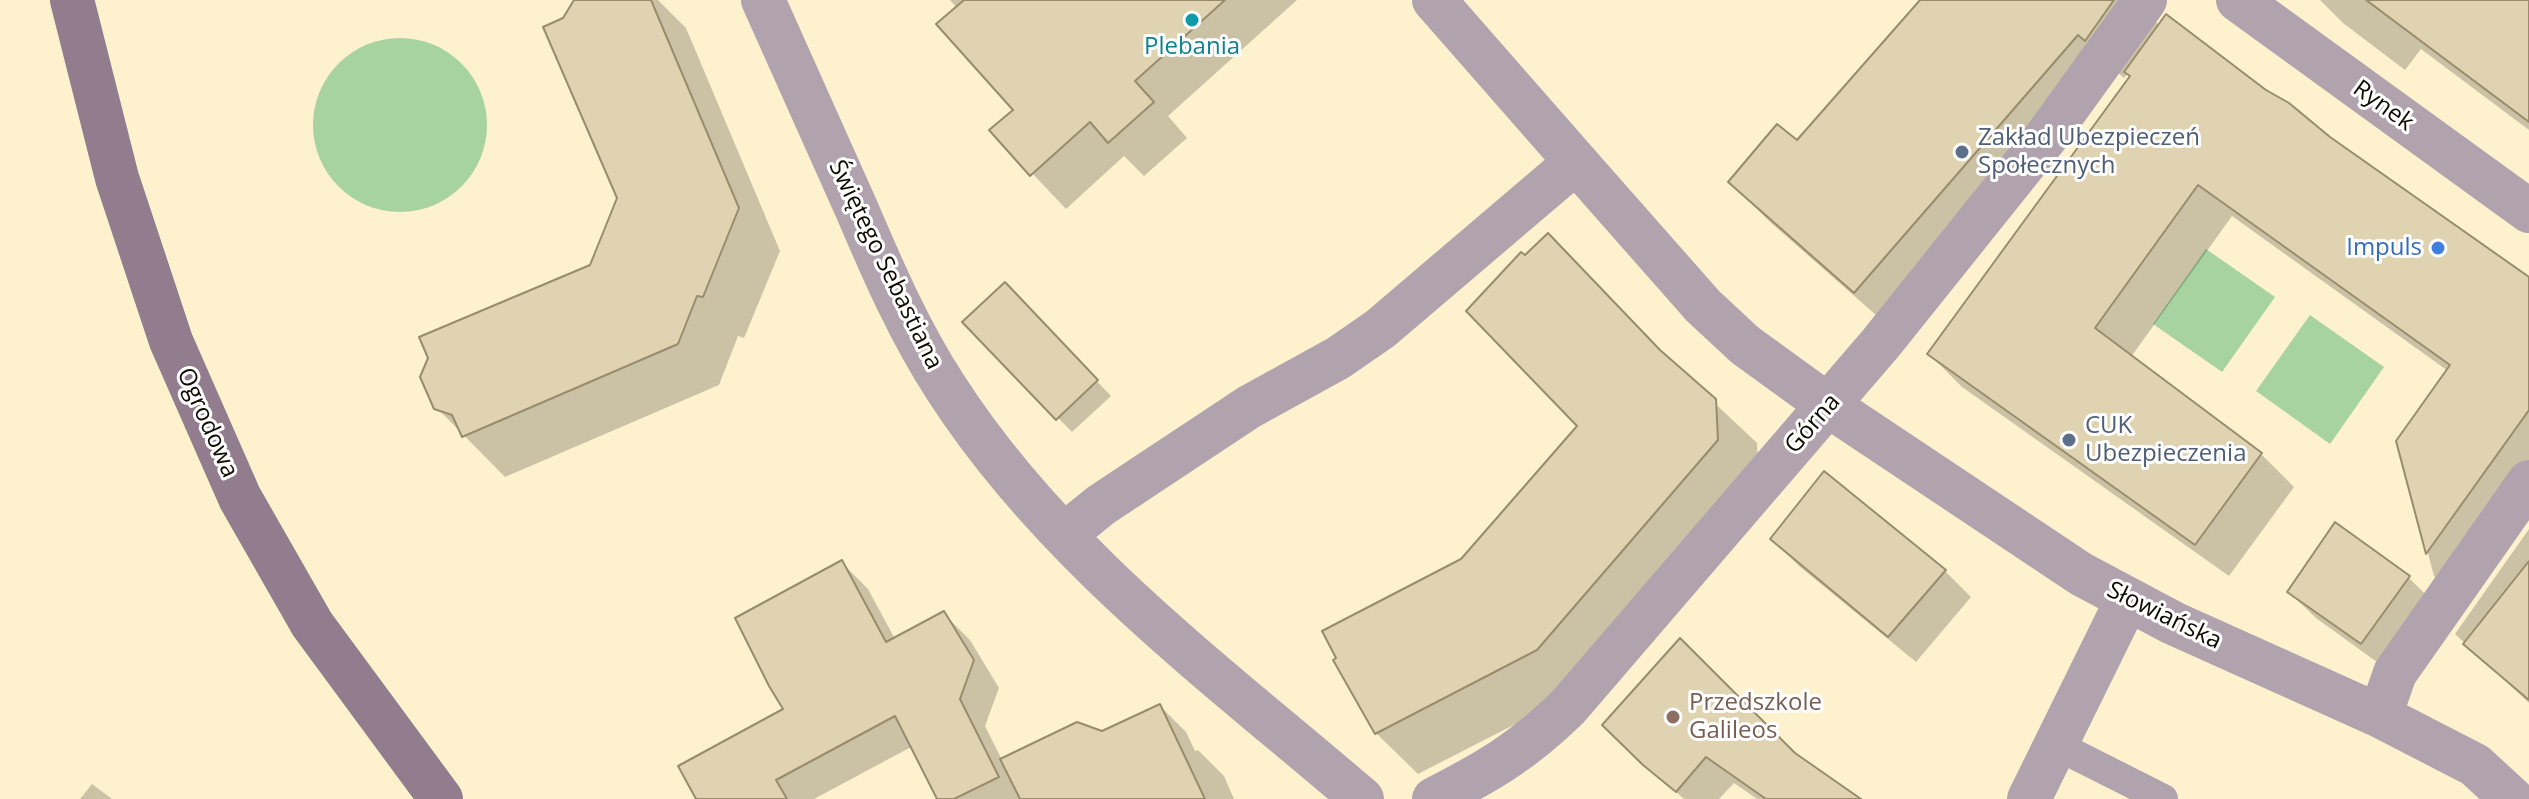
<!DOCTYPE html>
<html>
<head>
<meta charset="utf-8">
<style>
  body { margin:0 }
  canvas { display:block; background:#fef2ce }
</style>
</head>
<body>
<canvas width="2529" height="799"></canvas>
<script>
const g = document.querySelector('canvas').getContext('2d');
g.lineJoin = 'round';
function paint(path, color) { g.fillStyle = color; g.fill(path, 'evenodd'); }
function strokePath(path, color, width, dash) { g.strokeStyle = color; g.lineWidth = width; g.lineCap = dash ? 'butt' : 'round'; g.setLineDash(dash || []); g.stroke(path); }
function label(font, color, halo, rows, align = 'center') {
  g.font = font + ' "Open Sans",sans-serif'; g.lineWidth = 6; g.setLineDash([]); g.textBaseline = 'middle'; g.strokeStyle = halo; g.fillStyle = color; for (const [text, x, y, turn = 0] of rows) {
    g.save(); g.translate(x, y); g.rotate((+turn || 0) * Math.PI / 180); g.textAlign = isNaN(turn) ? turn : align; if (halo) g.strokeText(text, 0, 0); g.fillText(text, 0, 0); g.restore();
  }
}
const green = new Path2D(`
  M313 125a87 87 0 1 1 174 0a87 87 0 1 1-174 0Z
  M 2206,249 L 2275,297 L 2222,372 L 2153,324 Z
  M 2310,315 L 2384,367 L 2330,444 L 2256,391 Z`);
const shadow = new Path2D(`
  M 578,0 L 658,0 L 686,28 L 780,251 L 744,338 L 738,336 L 719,385 L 505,477 L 436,407 L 591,267 L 619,198 L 564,20 Z
  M 950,0 L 1297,0 L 1168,116 L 1187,138 L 1144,176 L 1124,156 L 1066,209 L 992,131 L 1016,110 L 957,8 Z
  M 1922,0 L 2134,0 L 2160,26 L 2329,139 L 2529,279 L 2529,518 L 2466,608 L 2434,576 L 2398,442 L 2448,371 L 2232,216 L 2131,357 L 2261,454 L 2294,487 L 2229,576 L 1962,387 L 1929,354 L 2132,77 L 2128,73 L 2124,78 L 2117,72 L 1893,330 L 1769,221 L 1730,182 L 1797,143 Z
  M 2320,0 L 2529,0 L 2529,130 L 2421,49 L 2405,70 L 2343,23 Z
  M 1019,299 L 1111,396 L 1072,432 L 965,322 Z
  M 1671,362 L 1757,443 L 1759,482 L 1578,692 L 1418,774 L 1376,733 L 1463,560 Z
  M 2529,529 L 2529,703 L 2455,634 Z
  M 1772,539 L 1945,571 L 1971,597 L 1916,662 L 1799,566 Z
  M 842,563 L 868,589 L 895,639 L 944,614 L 970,640 L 999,688 L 985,726 L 1002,760 L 1102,734 L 1160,706 L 1186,732 L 1195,751 L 1198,750 L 1224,776 L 1234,799 L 939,799 L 913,746 L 814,799 L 699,799 L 786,710 Z
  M 2408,577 L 2435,604 L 2388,670 L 2316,618 L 2289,592 Z
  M 1631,751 L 1794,755 L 1862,799 L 1757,799 L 1734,783 L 1719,799 L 1684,799 Z
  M 92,784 L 112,799 L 80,799 Z`);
const building = new Path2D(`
  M 574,0 L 651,0 L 739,208 L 703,297 L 697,296 L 678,344 L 462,437 L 452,415 L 434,409 L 420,377 L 428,358 L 419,337 L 590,265 L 617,198 L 543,27 L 563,18 Z
  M 964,0 L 1225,0 L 1135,81 L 1154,102 L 1108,143 L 1090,122 L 1030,176 L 989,130 L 1013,110 L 936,24 Z
  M 1920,0 L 2114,0 L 2085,41 L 2078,35 L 1854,293 L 1728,182 L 1777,124 L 1797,140 Z
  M 2366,0 L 2529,0 L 2529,122 Z
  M 2166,14 L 2266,90 L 2289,103 L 2330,137 L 2529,277 L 2529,410 L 2426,554 L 2396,441 L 2450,365 L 2198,185 L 2095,328 L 2262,453 L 2195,545 L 1927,354 L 2130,76 L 2124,72 Z
  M 1548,233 L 1660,350 L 1716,399 L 1718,440 L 1537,650 L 1375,734 L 1333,660 L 1336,658 L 1322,631 L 1461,559 L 1577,426 L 1466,311 L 1521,252 L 1525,255 Z
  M 1005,282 L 1098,380 L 1056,420 L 962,322 Z
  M 1824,471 L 1946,570 L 1888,637 L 1770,539 Z
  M 2335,522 L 2410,576 L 2361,644 L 2287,592 Z
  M 842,560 L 886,642 L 944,611 L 974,660 L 960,699 L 999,777 L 954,799 L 937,799 L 895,716 L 776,780 L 787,799 L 696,799 L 678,766 L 783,709 L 769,686 L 735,618 Z
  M 2529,561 L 2529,700 L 2463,644 Z
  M 1680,638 L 1795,753 L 1861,799 L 1766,799 L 1706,757 L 1676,792 L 1643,765 L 1602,725 Z
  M 1160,704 L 1205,799 L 1020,799 L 1000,759 L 1077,722 L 1102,731 Z`);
const lane = new Path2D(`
  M 2056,745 L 2163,799`);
const street = new Path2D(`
  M 763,0 C 794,70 825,140 857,210 C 883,271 910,333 946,388 C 1052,553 1215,673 1362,799
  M 1434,0 L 1576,162
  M 2238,0 L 2529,211
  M 1064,535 L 1101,505 L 1249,407 L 1338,358 L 1380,329 L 1576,162 L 1703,306 L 1745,345 L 1829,406 L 2081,574 L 2173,623 L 2380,716 L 2475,765 L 2512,799
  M 2380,716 L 2395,673 L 2529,482
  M 1434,799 C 1489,771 1523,751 1568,707 L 1881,343 L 2046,137 L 2145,0
  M 2029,799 L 2127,600`);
const secondary = new Path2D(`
  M 72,0 L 117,178 L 171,341 L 240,498 L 312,624 L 441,799`);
const markers = [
  [1192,20,8,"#0f9aa8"],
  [1962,152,8,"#5c6f8a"],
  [2438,248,8,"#3f7fe0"],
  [2069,440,8,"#5c6f8a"],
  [1673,717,8,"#8d6e63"]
];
const cultureNames = [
  ["Plebania",1192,47]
];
const streetNames = [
  ["Rynek",2383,106,36],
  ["Świętego Sebastiana",885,265,64],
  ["Ogrodowa",207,423,66],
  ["Górna",1813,424,-49],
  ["Słowiańska",2164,616,26]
];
const serviceNames = [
  ["Zakład Ubezpieczeń",1978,138],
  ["Społecznych",1978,166],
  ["CUK",2085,426],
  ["Ubezpieczenia",2085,454]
];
const shopNames = [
  ["Impuls",2422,248]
];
const educationNames = [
  ["Przedszkole",1689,703],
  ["Galileos",1689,731]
];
paint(green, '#a7d3a0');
paint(shadow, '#0003');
paint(building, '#e0d3b1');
strokePath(building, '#988c6c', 2);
strokePath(lane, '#b1a3ae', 30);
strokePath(street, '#b1a3ae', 44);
strokePath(secondary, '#917d8d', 44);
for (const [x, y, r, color] of markers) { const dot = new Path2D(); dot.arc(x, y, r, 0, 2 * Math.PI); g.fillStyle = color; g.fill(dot); strokePath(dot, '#fff', 3); }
label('24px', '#0d838f', '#fff', cultureNames);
label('24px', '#100b02', '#fff', streetNames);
label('24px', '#4e5e75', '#fff', serviceNames, 'left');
label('24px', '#366cbe', '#fff', shopNames, 'right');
label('24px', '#785e54', '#fff', educationNames, 'left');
</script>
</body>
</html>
